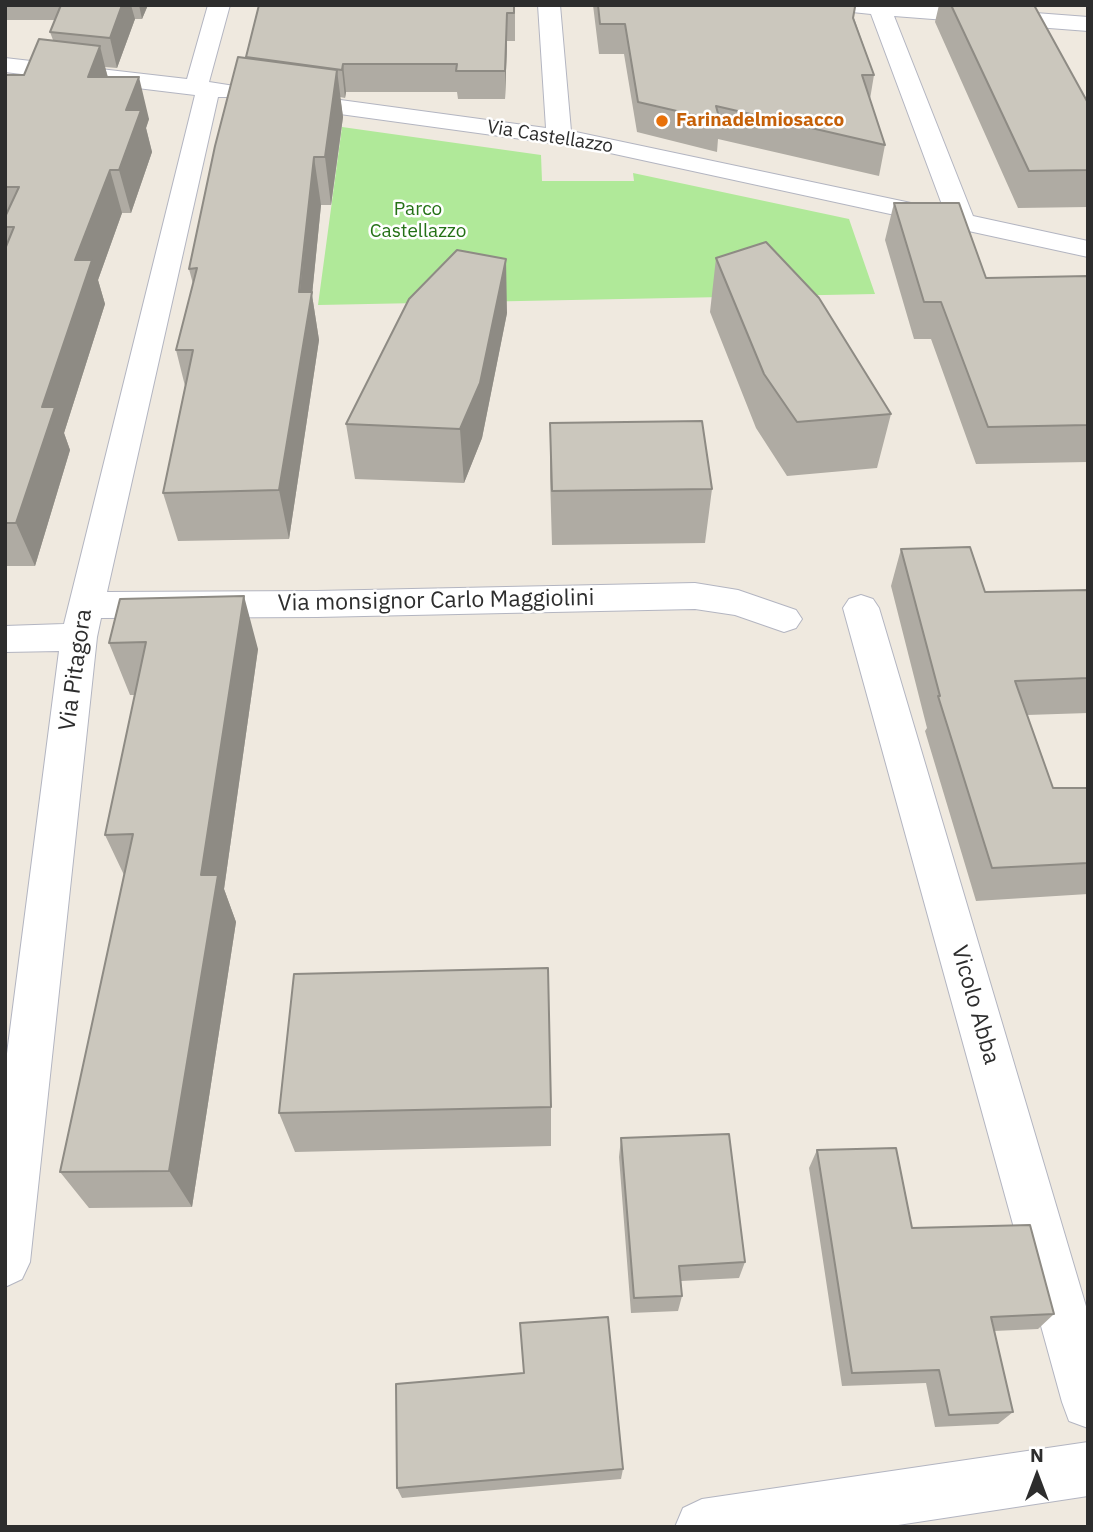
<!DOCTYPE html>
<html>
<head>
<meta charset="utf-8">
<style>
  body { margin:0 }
  #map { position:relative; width:1093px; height:1532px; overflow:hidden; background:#efe9df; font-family:"IBM Plex Sans",sans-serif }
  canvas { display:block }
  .frame { position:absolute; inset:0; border:7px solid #2d2d2d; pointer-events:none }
  .north { position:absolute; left:1002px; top:1441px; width:70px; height:70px; -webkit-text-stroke:5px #fff; paint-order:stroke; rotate:0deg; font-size:19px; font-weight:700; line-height:28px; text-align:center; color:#2d2d2d }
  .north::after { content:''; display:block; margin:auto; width:24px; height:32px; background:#2d2d2d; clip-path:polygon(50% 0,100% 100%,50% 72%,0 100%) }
</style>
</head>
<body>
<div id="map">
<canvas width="1093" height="1532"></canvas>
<div class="frame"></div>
<div class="north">N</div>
</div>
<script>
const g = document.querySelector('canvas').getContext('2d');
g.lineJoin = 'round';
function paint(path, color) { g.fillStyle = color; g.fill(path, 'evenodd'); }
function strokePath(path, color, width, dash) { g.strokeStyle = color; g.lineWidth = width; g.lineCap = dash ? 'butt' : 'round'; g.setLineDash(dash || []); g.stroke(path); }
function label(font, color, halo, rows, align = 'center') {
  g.font = font + ' "IBM Plex Sans",sans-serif'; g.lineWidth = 5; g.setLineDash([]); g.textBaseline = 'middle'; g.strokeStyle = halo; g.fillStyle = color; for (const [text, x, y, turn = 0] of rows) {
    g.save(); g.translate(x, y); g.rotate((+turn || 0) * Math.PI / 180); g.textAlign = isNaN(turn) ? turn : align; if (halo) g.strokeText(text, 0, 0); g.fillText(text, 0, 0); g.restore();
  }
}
const green = new Path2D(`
  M 342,127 L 541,155 L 542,181 L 634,181 L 633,173 L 849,219 L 875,294 L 318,305 Z`);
const street = new Path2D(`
  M 208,5 L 230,5 L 209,82 L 241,87 L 245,92 L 241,97 L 218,97 L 107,592 L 317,591 L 695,583 L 738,590 L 796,610 L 802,619 L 796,628 L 784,632 L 735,615 L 695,609 L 317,617 L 101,618 L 97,637 L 30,1262 L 22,1279 L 5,1287 L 5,1069 L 59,651 L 5,652 L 5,626 L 64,624 L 195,95 L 5,72 L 5,58 L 187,79 Z
  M 538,5 L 560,5 L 571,131 L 944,210 L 871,14 L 833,10 L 830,5 L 930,5 L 1088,17 L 1088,31 L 894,16 L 973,216 L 1088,241 L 1088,257 L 587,148 L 289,107 L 281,105 L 277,100 L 281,95 L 289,93 L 546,128 Z
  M 861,595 L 873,599 L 879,608 L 1088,1313 L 1088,1428 L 1069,1421 L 1062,1402 L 843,608 L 849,599 Z
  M 1088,1442 L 1088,1496 L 885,1527 L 675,1527 L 683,1508 L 702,1499 Z`);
const wall = new Path2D(`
  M 5,5 L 148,5 L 142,19 L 135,19 L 117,68 L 105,67 L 108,77 L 149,119 L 146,128 L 152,152 L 131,213 L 122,213 L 98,280 L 105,304 L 64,433 L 70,450 L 35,566 L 5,566 L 5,249 L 7,245 L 5,240 L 5,75 L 24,75 L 53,40 L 50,32 L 55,20 L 5,20 Z
  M 515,5 L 515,41 L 507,41 L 505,99 L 458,99 L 457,92 L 346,92 L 345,98 L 340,97 L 343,117 L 331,205 L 321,205 L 312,295 L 319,340 L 289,539 L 178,541 L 163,493 L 185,386 L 176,350 L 193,284 L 189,269 L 246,57 Z
  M 593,5 L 853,5 L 854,18 L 874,75 L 870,99 L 885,145 L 879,176 L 718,139 L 717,152 L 637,132 L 624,54 L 599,54 Z
  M 939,5 L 1034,5 L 1088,103 L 1088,207 L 1018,208 L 935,22 Z
  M 894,203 L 986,278 L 1088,276 L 1088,462 L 976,464 L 931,339 L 914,339 L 885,240 Z
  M 716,258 L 891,414 L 877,468 L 787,476 L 756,428 L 710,312 Z
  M 507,313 L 482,438 L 464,483 L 355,479 L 346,424 Z
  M 550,423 L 712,489 L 705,543 L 552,545 L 550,477 Z
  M 901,549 L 985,592 L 1088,590 L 1088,713 L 1027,715 L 1053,788 L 1088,788 L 1088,894 L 976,901 L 925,731 L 927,728 L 891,586 Z
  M 120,599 L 258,649 L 224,889 L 236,922 L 192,1207 L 89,1208 L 60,1172 L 124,875 L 105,835 L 135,695 L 130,695 L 109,643 Z
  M 551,1107 L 551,1146 L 295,1152 L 279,1113 Z
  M 621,1138 L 745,1262 L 739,1278 L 681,1281 L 682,1296 L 678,1311 L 631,1313 L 619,1157 Z
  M 817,1150 L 912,1228 L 1054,1314 L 1038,1329 L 994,1331 L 1013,1412 L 998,1424 L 935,1427 L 926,1383 L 842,1386 L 809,1168 Z
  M 623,1469 L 621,1479 L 402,1498 L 397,1488 Z`);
const shadedWall = new Path2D(`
  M 122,5 L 131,5 L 135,19 L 117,68 L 110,38 Z
  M 139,5 L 148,5 L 142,19 Z
  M 507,13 L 507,41 L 505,99 L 505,71 Z
  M 100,46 L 110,87 L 88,77 Z
  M 343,64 L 346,92 L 345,98 L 342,70 Z
  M 337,70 L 343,117 L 331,205 L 325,157 Z
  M 139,77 L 149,119 L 146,128 L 152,152 L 131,213 L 119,170 L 126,110 Z
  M 314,157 L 321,205 L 312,295 L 319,340 L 289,539 L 279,490 Z
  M 110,170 L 122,213 L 98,280 L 105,304 L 64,433 L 70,450 L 35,566 L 16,523 L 75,260 Z
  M 506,259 L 507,313 L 482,438 L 464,483 L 460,429 Z
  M 244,596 L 258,649 L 224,889 L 236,922 L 192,1207 L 169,1171 L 201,875 Z`);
const building = new Path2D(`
  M 61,5 L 122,5 L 110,38 L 50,32 Z
  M 259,5 L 514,5 L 514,13 L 507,13 L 505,71 L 456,71 L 457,64 L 343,64 L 342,70 L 246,57 Z
  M 598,5 L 853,5 L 855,7 L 853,18 L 874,75 L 862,75 L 885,145 L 716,106 L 720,121 L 638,102 L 625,24 L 600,24 Z
  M 951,5 L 1034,5 L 1088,103 L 1088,170 L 1029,171 Z
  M 39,39 L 100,46 L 88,77 L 139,77 L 126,110 L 141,110 L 119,170 L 110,170 L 75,260 L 92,260 L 42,407 L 55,407 L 16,523 L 5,523 L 5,249 L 14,227 L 5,227 L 5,217 L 19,187 L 5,187 L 5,75 L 24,75 Z
  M 238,57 L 337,70 L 325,157 L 314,157 L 299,292 L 312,292 L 279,490 L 163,493 L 193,350 L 176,350 L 197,268 L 189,269 L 215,146 Z
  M 894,203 L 959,203 L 986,278 L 1088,276 L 1088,425 L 988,427 L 941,302 L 924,302 Z
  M 766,242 L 819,298 L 891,414 L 797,422 L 764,374 L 716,258 Z
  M 457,250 L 506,259 L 480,383 L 460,429 L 346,424 L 409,299 Z
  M 702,421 L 712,489 L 552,491 L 550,423 Z
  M 970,547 L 985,592 L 1088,590 L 1088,678 L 1015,681 L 1053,788 L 1088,788 L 1088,863 L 992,868 L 938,696 L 940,696 L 901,549 Z
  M 244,596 L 201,875 L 218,875 L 169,1171 L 60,1172 L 133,834 L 105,835 L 146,642 L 109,643 L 120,599 Z
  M 548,968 L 551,1107 L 279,1113 L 294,974 Z
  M 729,1134 L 745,1262 L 679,1266 L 682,1296 L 634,1298 L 621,1138 Z
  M 896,1148 L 912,1228 L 1030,1225 L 1054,1314 L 991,1317 L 1013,1412 L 949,1415 L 939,1370 L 852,1373 L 817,1150 Z
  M 608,1317 L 623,1469 L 397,1488 L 396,1384 L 524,1373 L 520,1323 Z`);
const markers = [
  [662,121,7,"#e8710a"]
];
const farFoodnames = [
  ["Farinadelmiosacco",676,121]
];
const farStreetnames = [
  ["Via Castellazzo",550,137,9]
];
const farParknames = [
  ["Parco",418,210],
  ["Castellazzo",418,232]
];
const streetNames = [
  ["Via monsignor Carlo Maggiolini",436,601,-1],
  ["Via Pitagora",76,670,-82],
  ["Vicolo Abba",975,1005,74]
];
paint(green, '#b0e999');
strokePath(street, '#b3b5c1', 2);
paint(street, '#fff');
paint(wall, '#afaba3');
paint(shadedWall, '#8e8b84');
paint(building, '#cbc7bd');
strokePath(building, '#8e8b84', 2);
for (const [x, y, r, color] of markers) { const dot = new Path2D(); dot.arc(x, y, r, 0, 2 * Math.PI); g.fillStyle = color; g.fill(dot); strokePath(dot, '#fff', 2.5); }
label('bold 19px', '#c56008', '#fff', farFoodnames, 'left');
label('19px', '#2d2d2d', '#fff', farStreetnames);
label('19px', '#247116', '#fff', farParknames);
label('23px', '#2d2d2d', '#fff', streetNames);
</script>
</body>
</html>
